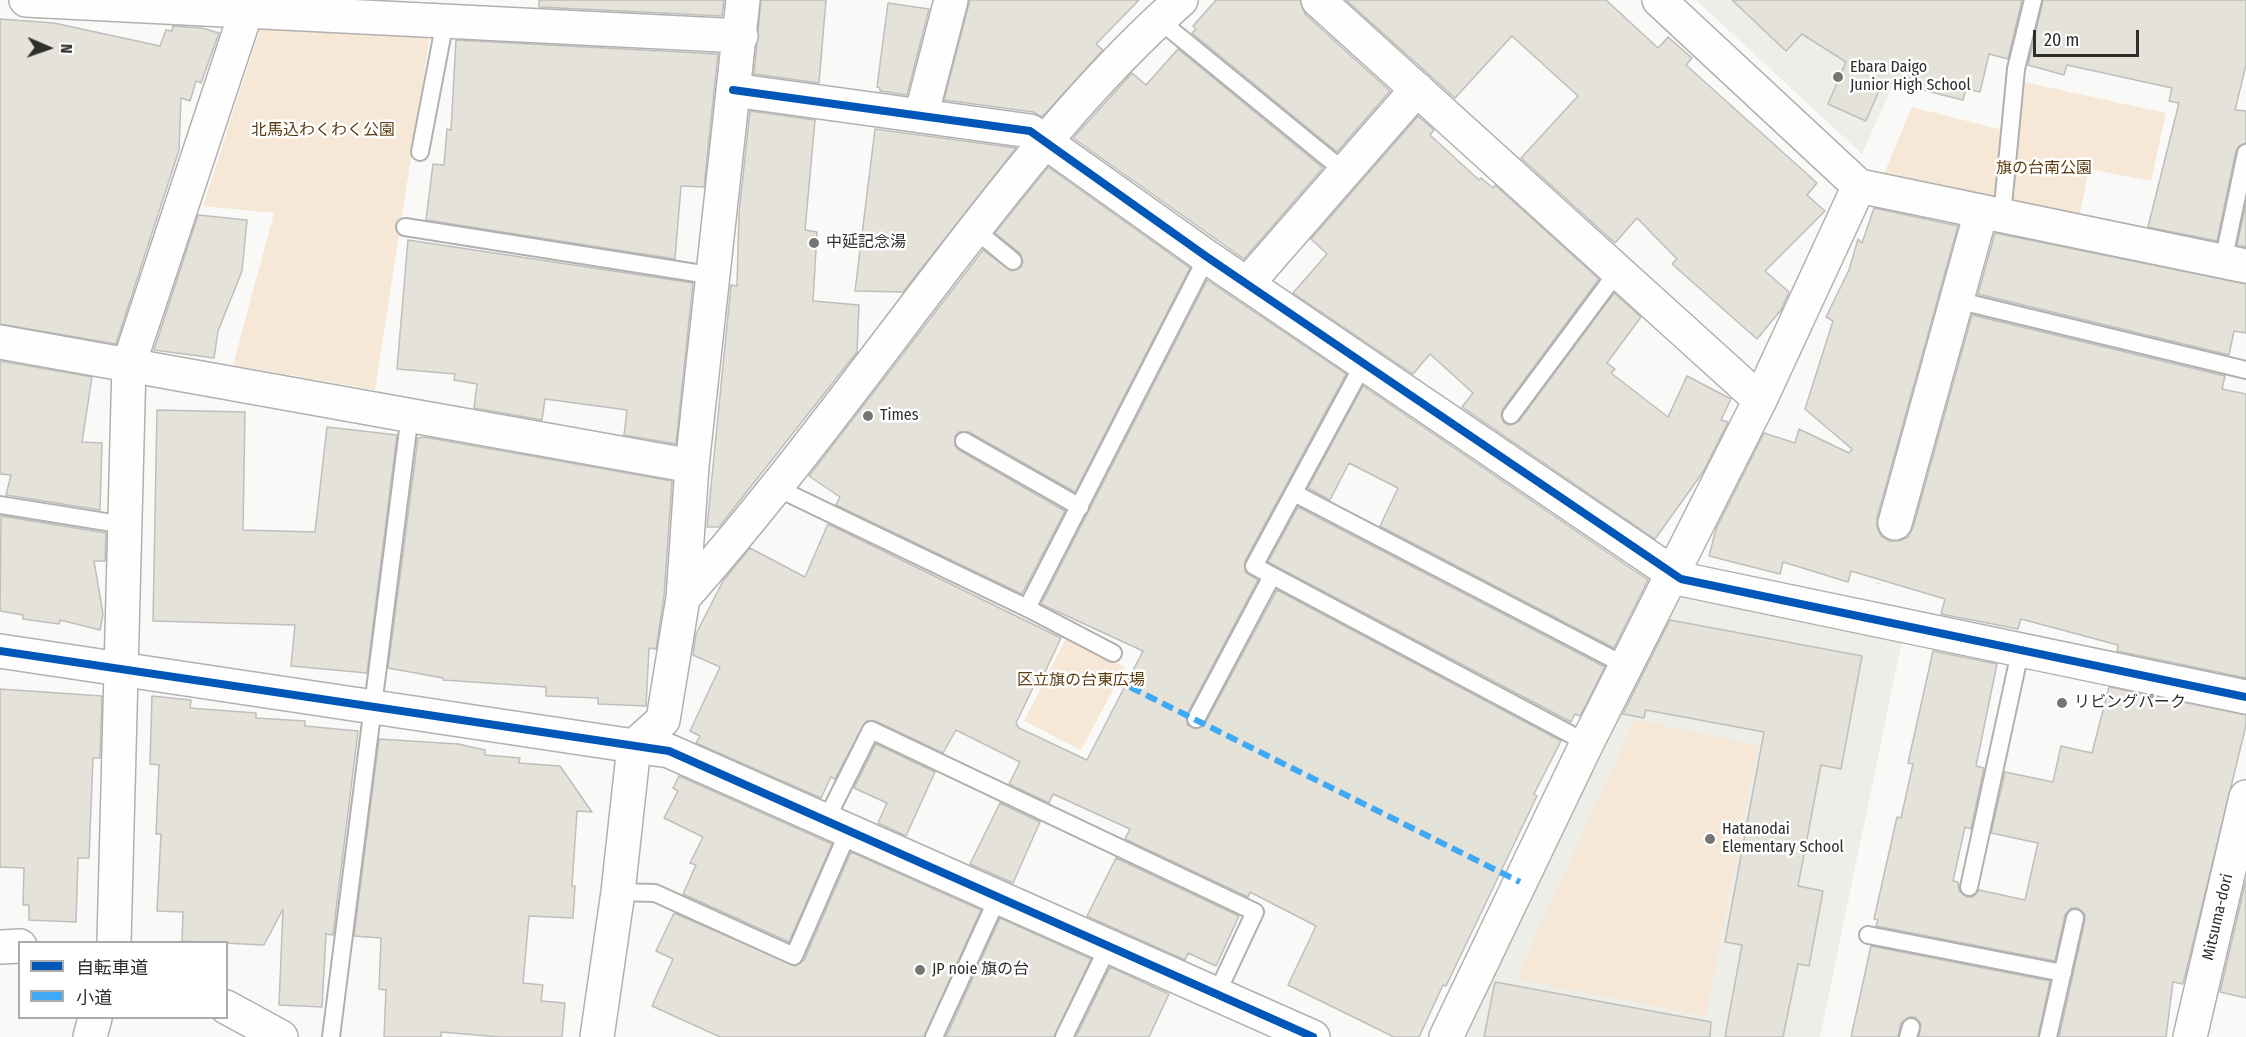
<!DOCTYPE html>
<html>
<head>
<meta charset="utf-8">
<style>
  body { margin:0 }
  #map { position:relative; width:2246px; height:1037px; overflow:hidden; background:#f9faf8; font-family:"Fira Sans Condensed","Noto Sans JP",sans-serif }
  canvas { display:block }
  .legend { position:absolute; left:18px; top:941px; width:210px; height:78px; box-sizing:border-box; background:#fff; border:2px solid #ababab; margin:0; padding:8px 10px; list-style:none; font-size:18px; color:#2e2e2d }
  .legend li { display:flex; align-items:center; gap:12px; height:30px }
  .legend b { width:30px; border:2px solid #ababab }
  .north { position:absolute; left:18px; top:18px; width:60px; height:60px; -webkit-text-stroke:4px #fff; paint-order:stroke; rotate:92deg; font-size:16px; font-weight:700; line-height:24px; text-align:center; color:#2e2e2d }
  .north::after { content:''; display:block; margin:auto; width:21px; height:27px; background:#2e2e2d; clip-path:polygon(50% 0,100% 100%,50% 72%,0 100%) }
  .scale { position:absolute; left:2033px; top:30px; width:106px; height:27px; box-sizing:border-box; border:3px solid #2e2e2d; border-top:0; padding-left:8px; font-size:18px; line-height:21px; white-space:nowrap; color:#2e2e2d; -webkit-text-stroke:4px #fff; paint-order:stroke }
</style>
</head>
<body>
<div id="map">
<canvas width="2246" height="1037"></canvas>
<ul class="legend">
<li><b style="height:8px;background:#0057b8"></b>自転車道</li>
<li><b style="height:8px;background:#3fa9f5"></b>小道</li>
</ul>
<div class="north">N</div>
<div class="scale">20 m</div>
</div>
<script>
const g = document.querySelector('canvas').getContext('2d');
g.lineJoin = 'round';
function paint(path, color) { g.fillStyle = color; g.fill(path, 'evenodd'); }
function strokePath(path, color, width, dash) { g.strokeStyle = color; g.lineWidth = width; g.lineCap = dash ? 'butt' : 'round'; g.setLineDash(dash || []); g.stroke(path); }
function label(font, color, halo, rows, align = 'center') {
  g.font = font + ' "Fira Sans Condensed","Noto Sans JP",sans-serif'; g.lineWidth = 5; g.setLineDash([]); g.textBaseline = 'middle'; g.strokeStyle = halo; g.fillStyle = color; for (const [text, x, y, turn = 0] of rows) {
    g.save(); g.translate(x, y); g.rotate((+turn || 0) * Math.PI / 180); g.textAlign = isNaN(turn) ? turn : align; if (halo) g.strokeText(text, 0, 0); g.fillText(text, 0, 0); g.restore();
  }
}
const built = new Path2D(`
  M 1696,0 L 1931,0 L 1862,154 Z
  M 1675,595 L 1902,641 L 1820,1037 L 1466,1037 Z`);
const green = new Path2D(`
  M 260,29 L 430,35 L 375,390 L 233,365 L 274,213 L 203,206 Z
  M 2024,82 L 2166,113 L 2151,181 L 2089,169 L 2078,222 L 1881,181 L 1912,107 L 2018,134 Z
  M 1067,636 L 1125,667 L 1081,750 L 1024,721 Z
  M 1635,720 L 1758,745 L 1706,1016 L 1516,979 Z`);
const building = new Path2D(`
  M 539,0 L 724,0 L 722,16 L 539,7 Z
  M 761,0 L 826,0 L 819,83 L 754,74 Z
  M 970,0 L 1139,0 L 1096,44 L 1103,50 L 1042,117 L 1033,112 L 944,100 Z
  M 1216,0 L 1300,0 L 1305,14 L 1390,91 L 1337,152 L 1192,33 L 1196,29 L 1193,26 Z
  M 1346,0 L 1606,0 L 1658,48 L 1668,37 L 1692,58 L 1686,65 L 1817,183 L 1807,195 L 1825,211 L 1765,271 L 1789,292 L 1781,310 L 1757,339 L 1672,264 L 1677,259 L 1637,218 L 1615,243 L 1521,158 L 1578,96 L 1512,36 L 1455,98 Z
  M 1732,0 L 2022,0 L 2008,59 L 1989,54 L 1980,92 L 1966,89 L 1963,100 L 1914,88 L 1922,65 L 1904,86 L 1883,81 L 1866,121 L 1828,104 L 1846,62 L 1802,34 L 1786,51 Z
  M 2043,0 L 2246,0 L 2246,65 L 2235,110 L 2246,111 L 2246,143 L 2239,146 L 2236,151 L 2217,241 L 2148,227 L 2179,103 L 2169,101 L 2172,88 L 2067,65 L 2064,75 L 2028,65 Z
  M 888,3 L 929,9 L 907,95 L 880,91 L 880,88 L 877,87 Z
  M 0,19 L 54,23 L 160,46 L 166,30 L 172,31 L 173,26 L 202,28 L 219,33 L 201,83 L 196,81 L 190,101 L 181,98 L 179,150 L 116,344 L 0,324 Z
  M 456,40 L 718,54 L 704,187 L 681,186 L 675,259 L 426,220 L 433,164 L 444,165 L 447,129 L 451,130 Z
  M 1178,49 L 1323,168 L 1244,259 L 1073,138 L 1132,73 L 1146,85 Z
  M 750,111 L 815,120 L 805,230 L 817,232 L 813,301 L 859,305 L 857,352 L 719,527 L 707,527 L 731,285 L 737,286 L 739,213 Z
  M 1418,116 L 1434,130 L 1430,135 L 1479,180 L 1481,178 L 1493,188 L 1495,185 L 1599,279 L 1503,409 L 1501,414 L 1504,423 L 1510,425 L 1519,421 L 1614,293 L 1641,317 L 1607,363 L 1615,369 L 1611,373 L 1668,417 L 1687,376 L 1731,399 L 1721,420 L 1728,422 L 1703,472 L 1655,539 L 1462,407 L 1473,393 L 1430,354 L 1413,374 L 1293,293 L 1327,254 L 1311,239 Z
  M 875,129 L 1016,148 L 903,292 L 855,291 Z
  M 1048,167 L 1190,268 L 1075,492 L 969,432 L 959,432 L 955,436 L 955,446 L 959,450 L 1065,511 L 1022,594 L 836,505 L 840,497 L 809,476 L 983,250 L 1011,271 L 1021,267 L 1023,262 L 1020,253 L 995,233 Z
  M 2246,204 L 2246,247 L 2237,245 Z
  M 1874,208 L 1958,226 L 1877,518 L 1877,527 L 1881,536 L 1889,541 L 1899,541 L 1908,537 L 1913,528 L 1972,315 L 2225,376 L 2222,389 L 2246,394 L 2246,678 L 2117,651 L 2118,645 L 2021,619 L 2018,629 L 1941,614 L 1945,599 L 1851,571 L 1848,582 L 1783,562 L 1780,574 L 1709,556 L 1716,529 L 1764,433 L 1795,443 L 1799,429 L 1849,453 L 1852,449 L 1805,409 L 1833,321 L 1826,317 L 1849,270 L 1858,239 L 1862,243 Z
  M 198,215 L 247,220 L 242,271 L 218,331 L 214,358 L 154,350 Z
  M 1995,233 L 2246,284 L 2246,333 L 2234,331 L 2229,355 L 1978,294 Z
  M 408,240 L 693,283 L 676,444 L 624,435 L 627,410 L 545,399 L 542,420 L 474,408 L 477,384 L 454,380 L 455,374 L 397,369 Z
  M 1207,280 L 1346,374 L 1245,561 L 1245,572 L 1258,580 L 1187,714 L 1187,725 L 1197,729 L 1205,724 L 1277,590 L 1561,741 L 1534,794 L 1537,796 L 1446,986 L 1443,985 L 1419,1037 L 1394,1037 L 1288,985 L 1316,926 L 1250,892 L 1248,897 L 1125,839 L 1130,829 L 1053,794 L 1049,803 L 1009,784 L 1020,762 L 956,730 L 943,753 L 875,721 L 866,721 L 835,779 L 831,777 L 821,798 L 696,743 L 700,736 L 690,731 L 720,667 L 693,655 L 696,634 L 723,581 L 750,548 L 805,577 L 828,524 L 1061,638 L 1045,672 L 1041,671 L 1016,723 L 1019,728 L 1087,760 L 1143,651 L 1041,604 Z
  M 0,361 L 92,377 L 82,442 L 102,443 L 100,510 L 6,495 L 11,475 L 0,474 Z
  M 1363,386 L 1648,580 L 1614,648 L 1380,526 L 1398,488 L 1349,463 L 1330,500 L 1308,488 Z
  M 157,410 L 245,412 L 243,530 L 315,532 L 327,427 L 397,435 L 367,673 L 291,666 L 295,625 L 153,621 Z
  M 424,437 L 672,481 L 664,596 L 656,649 L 649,648 L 646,706 L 598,704 L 598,698 L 546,696 L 546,687 L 443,680 L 443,678 L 388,668 L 418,438 Z
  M 1298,507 L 1605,667 L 1580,716 L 1575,714 L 1571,722 L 1268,562 Z
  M 1,516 L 106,533 L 105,561 L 94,561 L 103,614 L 100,630 L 60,620 L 59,624 L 23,619 L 23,615 L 0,611 Z
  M 1670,620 L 1862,656 L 1841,769 L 1821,765 L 1798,886 L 1823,891 L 1809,966 L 1798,964 L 1783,1037 L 1725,1037 L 1742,945 L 1725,942 L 1764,732 L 1646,710 L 1644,718 L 1623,714 Z
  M 1933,651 L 1997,664 L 1976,766 L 1984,768 L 1971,829 L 1965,827 L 1953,881 L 1958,882 L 1959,891 L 1967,897 L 1973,897 L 1979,890 L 2025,900 L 2038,843 L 1991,833 L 2005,772 L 2053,782 L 2061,746 L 2092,753 L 2109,687 L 2246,715 L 2246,725 L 2183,984 L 2173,982 L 2166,1037 L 2059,1037 L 2085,920 L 2085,914 L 2078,908 L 2071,908 L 2065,915 L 2055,961 L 1876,926 L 1878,920 L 1874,919 L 1897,817 L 1901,818 L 1913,764 L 1908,763 Z
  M 0,689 L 102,696 L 100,758 L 93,758 L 89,858 L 78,858 L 76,922 L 29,920 L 29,905 L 23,905 L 24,868 L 0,867 Z
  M 152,696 L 191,700 L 190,708 L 256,713 L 256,718 L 305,721 L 305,726 L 358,731 L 333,935 L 326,934 L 322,1007 L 279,1005 L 283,909 L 264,945 L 182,941 L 183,912 L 157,911 L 161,834 L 156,834 L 159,765 L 150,764 Z
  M 379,739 L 458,744 L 485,750 L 485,755 L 520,758 L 519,763 L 560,766 L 592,812 L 577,811 L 572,886 L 575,886 L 573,918 L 529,916 L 523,983 L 543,985 L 541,1001 L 565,1003 L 562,1037 L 500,1037 L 441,1032 L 441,1037 L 384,1037 L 386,990 L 379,989 L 381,938 L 354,936 Z
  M 876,744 L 935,772 L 906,836 L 878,823 L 887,803 L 854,788 Z
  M 679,776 L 832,844 L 789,942 L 683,894 L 696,865 L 690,863 L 703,837 L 664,818 L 678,791 L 673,788 Z
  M 1000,803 L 1040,822 L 1013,883 L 970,864 Z
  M 851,852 L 981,910 L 924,1037 L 720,1037 L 652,1006 L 673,959 L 656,951 L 674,913 L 796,966 L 804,960 Z
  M 1116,858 L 1239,916 L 1216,966 L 1188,953 L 1185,960 L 1087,916 Z
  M 2246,880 L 2246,998 L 2220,992 Z
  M 1000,918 L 1091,959 L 1054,1037 L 946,1037 Z
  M 1871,946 L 2050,981 L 2038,1037 L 1919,1037 L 1921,1024 L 1915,1017 L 1909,1017 L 1901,1023 L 1898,1037 L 1851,1037 Z
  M 1110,967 L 1169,994 L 1149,1037 L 1076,1037 Z
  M 1495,982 L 1711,1022 L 1710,1037 L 1484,1037 Z`);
const path = new Path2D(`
  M 1878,584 L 1886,554`);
const lane = new Path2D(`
  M 1159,20 L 1345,172
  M 420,152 L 445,21
  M 2002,216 L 2016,69 L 2033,0
  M 405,227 L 715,276
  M 974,229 L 1013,261
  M 2223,262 L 2246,153
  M 1956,300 L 2246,370
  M 1364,363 L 1254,566 L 1587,743
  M 1511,415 L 1618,271
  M 964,441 L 1080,507
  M 775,487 L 1027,608 L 1113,653
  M 1294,493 L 1628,667
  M 0,505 L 125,525
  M 1027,608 L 1207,257
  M 1196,719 L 1272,576
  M 826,820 L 871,730 L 1255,912 L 1217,993
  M 1969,887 L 2020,652
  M 618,892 L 655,893 L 794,956 L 849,830
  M 1868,935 L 2063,973
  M 331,1037 L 410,414
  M 934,1037 L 999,895
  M 1064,1037 L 1109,945
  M 1908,1037 L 1911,1027
  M 2048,1037 L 2075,918`);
const street = new Path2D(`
  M 26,0 L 741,36
  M 1318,0 L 1760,400
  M 1659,0 L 1859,186 L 2246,266
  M 733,90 L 1030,131 L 1207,257 L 1681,579 L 2246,697
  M 921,116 L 951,0
  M 1247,284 L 1417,89
  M 0,342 L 692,466
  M 1895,523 L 1981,212
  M 683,598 C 778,491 863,374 950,261 C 1021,169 1094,77 1181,0
  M 634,746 L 663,720 L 683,598 L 692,466 L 743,0
  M 634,746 L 669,751 L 1313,1037
  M 114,942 L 129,364 L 250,0
  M 0,947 L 20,946
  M 226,1007 L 281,1037
  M 90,1037 L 95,1018
  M 1446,1037 L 1587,743 L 1760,400 L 1859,186`);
const secondary = new Path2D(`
  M 0,651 L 634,746 L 618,892 L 597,1037
  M 2190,1037 L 2246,797`);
const quiet = new Path2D(`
  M 1130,687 L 1520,882`);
const cycleway = new Path2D(`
  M 733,90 L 1030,131 L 1207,257 L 1681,579 L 2246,697
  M 0,651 L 669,751 L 1313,1037`);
const markers = [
  [1838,77,6,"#757574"],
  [814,243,6,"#757574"],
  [868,416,6,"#757574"],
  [2062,703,6,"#757574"],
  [1710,839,6,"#757574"],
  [920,970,6,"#757574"]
];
const poiNames = [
  ["Ebara Daigo",1850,68],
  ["Junior High School",1850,86],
  ["中延記念湯",826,243],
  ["Times",880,416],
  ["リビングパーク",2074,703],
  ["Hatanodai",1722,830],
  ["Elementary School",1722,848],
  ["JP noie 旗の台",932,970]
];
const parkNames = [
  ["北馬込わくわく公園",323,131],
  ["旗の台南公園",2044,169],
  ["区立旗の台東広場",1081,681]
];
const streetNames = [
  ["Mitsuma-dori",2218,917,-77]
];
paint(built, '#eceee7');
paint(green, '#f6e7d6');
paint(building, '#e5e2d9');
strokePath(building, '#bebebc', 1.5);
strokePath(lane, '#b0b1af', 20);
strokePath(street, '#b0b1af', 36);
strokePath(secondary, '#b0b1af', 36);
strokePath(path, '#e1e1e0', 4, [1.5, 4.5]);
strokePath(lane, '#fefefe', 16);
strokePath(street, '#fefefe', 33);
strokePath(secondary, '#fefefe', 33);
strokePath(quiet, '#3fa9f5', 6, [12, 6]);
strokePath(cycleway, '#0057b8', 8);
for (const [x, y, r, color] of markers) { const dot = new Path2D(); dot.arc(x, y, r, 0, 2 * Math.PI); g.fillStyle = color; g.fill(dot); strokePath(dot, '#fff', 2); }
label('16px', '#2e2e2d', '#fff', poiNames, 'left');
label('16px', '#5d3c10', '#fff', parkNames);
label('16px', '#2e2e2d', '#fff', streetNames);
</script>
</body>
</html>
